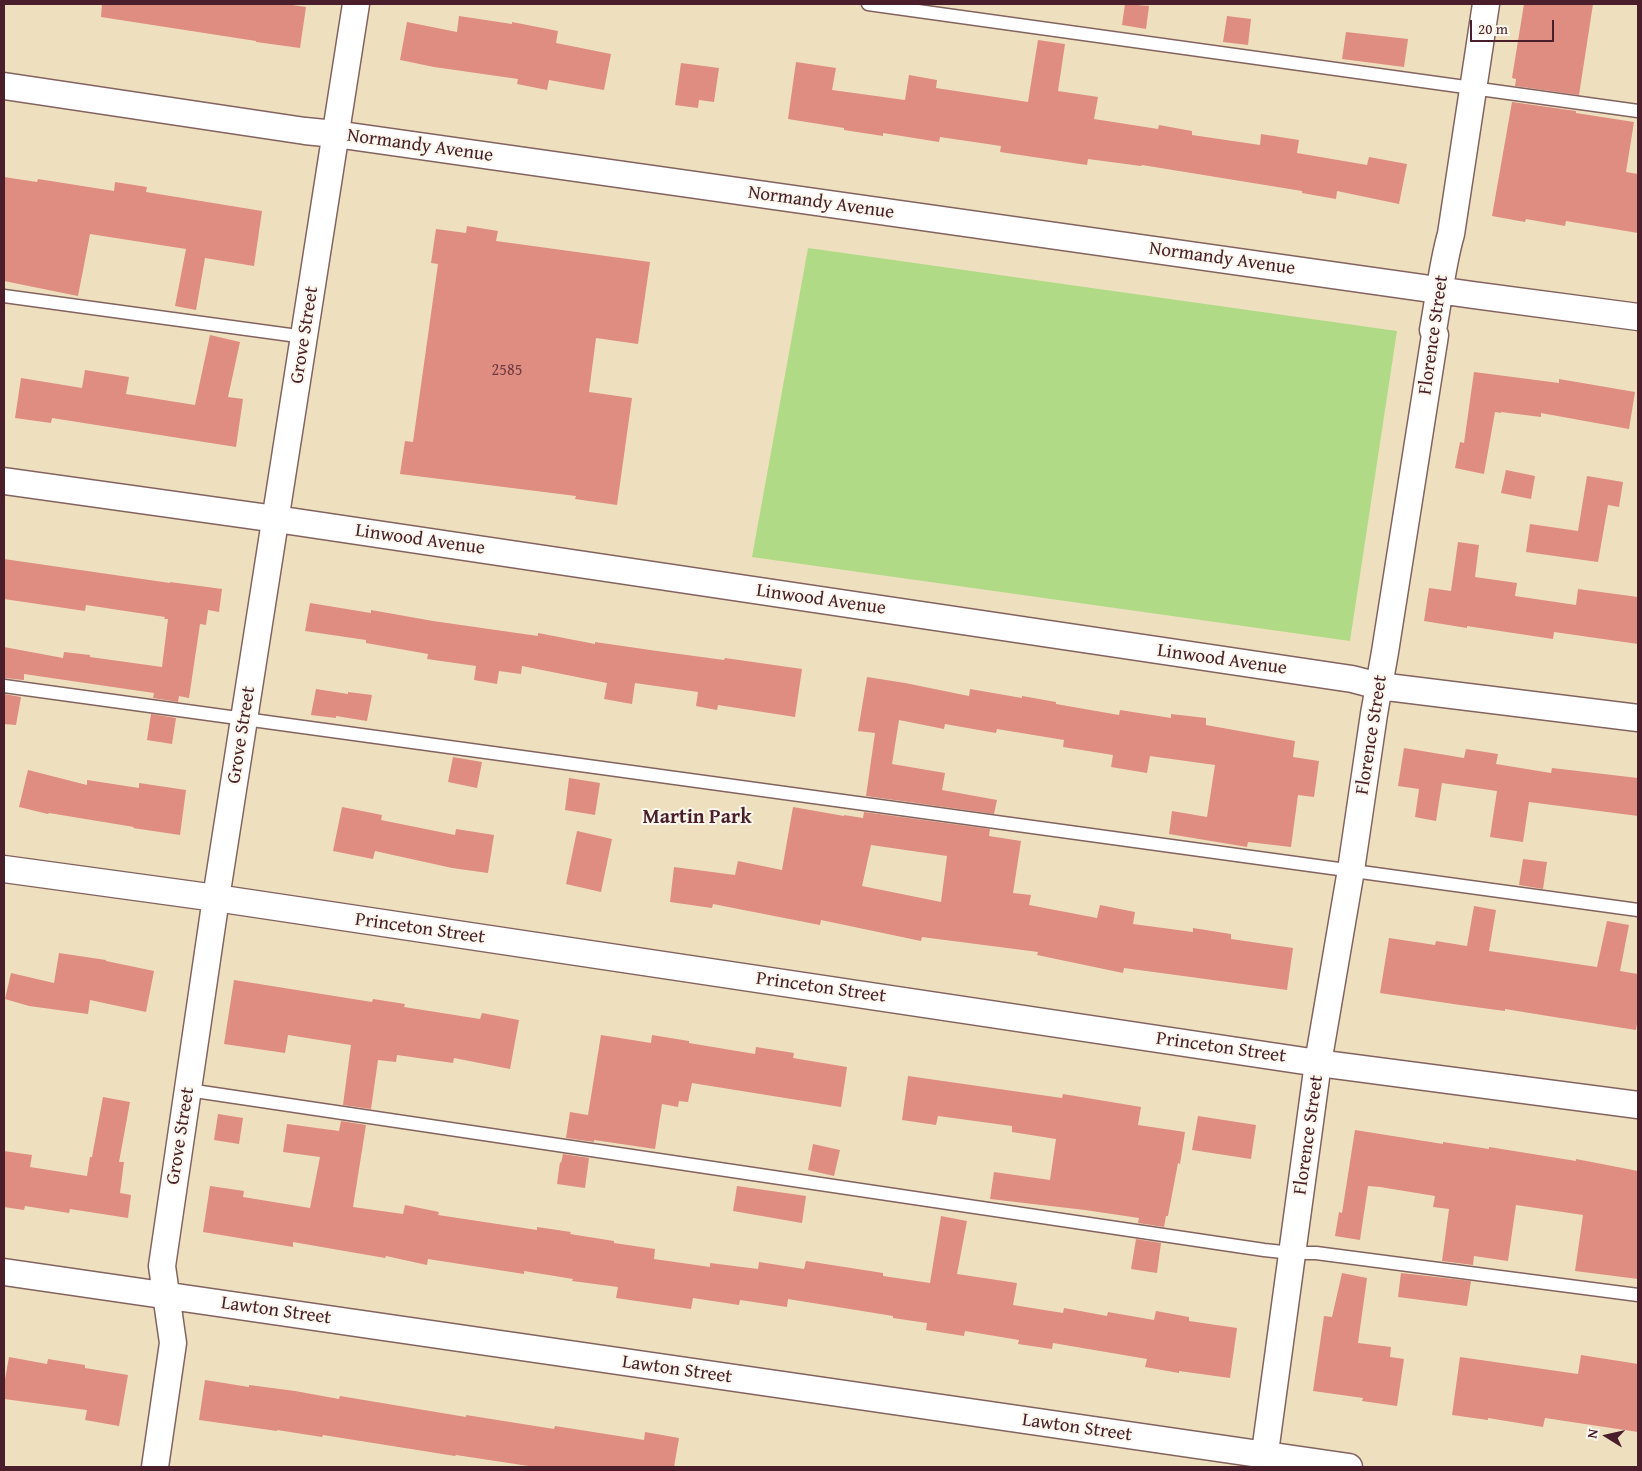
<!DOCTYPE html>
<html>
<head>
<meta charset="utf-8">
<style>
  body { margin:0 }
  #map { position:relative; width:1642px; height:1471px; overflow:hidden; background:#eee0bf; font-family:"Gentium Book Plus",serif }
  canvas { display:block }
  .frame { position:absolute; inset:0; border:5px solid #4a1f2b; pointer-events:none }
  .north { position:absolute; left:1582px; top:1411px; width:50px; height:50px; -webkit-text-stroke:4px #fbf7ec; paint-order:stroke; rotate:280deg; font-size:14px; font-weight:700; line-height:20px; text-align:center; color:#4a1f2b }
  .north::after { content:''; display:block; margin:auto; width:18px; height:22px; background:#4a1f2b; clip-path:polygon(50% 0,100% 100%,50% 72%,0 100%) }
  .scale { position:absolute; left:1470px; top:20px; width:84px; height:22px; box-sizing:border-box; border:2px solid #4a1f2b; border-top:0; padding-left:6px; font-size:15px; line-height:18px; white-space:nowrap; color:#4a1f2b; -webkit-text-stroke:4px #fbf7ec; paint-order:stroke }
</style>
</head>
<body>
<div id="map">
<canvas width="1642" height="1471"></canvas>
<div class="frame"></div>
<div class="north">N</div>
<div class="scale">20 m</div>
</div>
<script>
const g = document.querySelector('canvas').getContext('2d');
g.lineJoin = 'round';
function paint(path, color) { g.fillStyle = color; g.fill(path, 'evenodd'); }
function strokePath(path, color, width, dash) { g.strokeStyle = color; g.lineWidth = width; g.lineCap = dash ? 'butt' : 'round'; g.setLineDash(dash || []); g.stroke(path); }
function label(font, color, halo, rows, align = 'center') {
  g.font = font + ' "Gentium Book Plus",serif'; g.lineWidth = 4; g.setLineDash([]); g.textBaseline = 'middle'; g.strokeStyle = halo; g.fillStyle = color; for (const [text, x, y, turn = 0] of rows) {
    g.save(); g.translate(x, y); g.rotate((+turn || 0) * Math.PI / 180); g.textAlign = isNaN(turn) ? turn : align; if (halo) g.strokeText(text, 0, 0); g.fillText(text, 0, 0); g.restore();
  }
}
const green = new Path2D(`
  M 808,248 L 1397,331 L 1350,641 L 752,557 Z`);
const building = new Path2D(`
  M 102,4 L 285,4 L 306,7 L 300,48 L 256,42 L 256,41 L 101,17 Z
  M 1125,4 L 1149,6 L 1146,29 L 1122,25 Z
  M 1524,4 L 1593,4 L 1579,95 L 1515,86 L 1516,79 L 1512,78 Z
  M 459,16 L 512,24 L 512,22 L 558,31 L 556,43 L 611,54 L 604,90 L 549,80 L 547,90 L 517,84 L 518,79 L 434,67 L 400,60 L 407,22 L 457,32 Z
  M 1227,16 L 1251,19 L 1248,45 L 1223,42 Z
  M 1346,32 L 1408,39 L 1404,67 L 1342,59 Z
  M 1038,40 L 1065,44 L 1058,91 L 1098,97 L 1094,119 L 1158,129 L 1159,125 L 1192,131 L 1192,135 L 1260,145 L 1261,134 L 1299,140 L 1297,153 L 1367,165 L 1369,157 L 1407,164 L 1399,204 L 1337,191 L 1336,199 L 1302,193 L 1302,191 L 1142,165 L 1141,166 L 1088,159 L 1087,165 L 1000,152 L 1001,146 L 940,137 L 939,142 L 883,133 L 883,136 L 844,130 L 844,128 L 788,119 L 796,62 L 836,68 L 832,90 L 905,100 L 909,75 L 937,80 L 936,88 L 1028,102 Z
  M 681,63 L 719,68 L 714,102 L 699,100 L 698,108 L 675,105 Z
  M 1512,102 L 1576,111 L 1576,113 L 1634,122 L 1626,172 L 1638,174 L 1638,233 L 1566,221 L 1565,226 L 1526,219 L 1525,222 L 1492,216 Z
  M 4,177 L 37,182 L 38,179 L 114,191 L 115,182 L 147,187 L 146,192 L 262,211 L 254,266 L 205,258 L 196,310 L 175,306 L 186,249 L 90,234 L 78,296 L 4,281 Z
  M 467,226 L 498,231 L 496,241 L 650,262 L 638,344 L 596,338 L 589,392 L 632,398 L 617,505 L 575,499 L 576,496 L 400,474 L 405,441 L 413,442 L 438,264 L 431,263 L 436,229 L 466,233 Z
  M 210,335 L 240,342 L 228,397 L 243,399 L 236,447 L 52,418 L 51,423 L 15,418 L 21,378 L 82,388 L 85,370 L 129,377 L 126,394 L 195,405 Z
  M 1474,372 L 1559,383 L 1559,379 L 1635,392 L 1629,429 L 1541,413 L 1541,417 L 1501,412 L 1501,413 L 1495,412 L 1484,474 L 1455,468 L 1460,442 L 1464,443 Z
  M 1506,470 L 1535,476 L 1531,499 L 1501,493 Z
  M 1587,476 L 1623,482 L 1619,507 L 1608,505 L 1598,562 L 1526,552 L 1530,524 L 1578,531 Z
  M 1458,542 L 1479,545 L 1475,577 L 1517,583 L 1515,596 L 1576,605 L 1578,589 L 1638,597 L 1638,644 L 1554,632 L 1553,639 L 1467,626 L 1467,628 L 1424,621 L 1429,588 L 1451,591 Z
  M 4,559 L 170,583 L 170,582 L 222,589 L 219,612 L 208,610 L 206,625 L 200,624 L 189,698 L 179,696 L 178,702 L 153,698 L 154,693 L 24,674 L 24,680 L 4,678 L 4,647 L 63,658 L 64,652 L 90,655 L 90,657 L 162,667 L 168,619 L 164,619 L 165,617 L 86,605 L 85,611 L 4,599 Z
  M 310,603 L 371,613 L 371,610 L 433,621 L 538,636 L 538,633 L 595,644 L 595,642 L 657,651 L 724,660 L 725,658 L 802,669 L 795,717 L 718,705 L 717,710 L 696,706 L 698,692 L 635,683 L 632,704 L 604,699 L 607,683 L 522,666 L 521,674 L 499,671 L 497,684 L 474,680 L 476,666 L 427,659 L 428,654 L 366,643 L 366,640 L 305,631 Z
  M 867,677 L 905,683 L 969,696 L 970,689 L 1022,698 L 1022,696 L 1056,702 L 1056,704 L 1119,715 L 1120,710 L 1171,718 L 1171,714 L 1206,718 L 1206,725 L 1295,741 L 1293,757 L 1319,761 L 1314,797 L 1298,795 L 1291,847 L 1248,842 L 1247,847 L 1169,834 L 1172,811 L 1207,817 L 1215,765 L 1150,756 L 1147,773 L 1111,767 L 1113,755 L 1063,747 L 1064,740 L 997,729 L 996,733 L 945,724 L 944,729 L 899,720 L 892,764 L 945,773 L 942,790 L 997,800 L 994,814 L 866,796 L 875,733 L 858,731 Z
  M 316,689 L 348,694 L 348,692 L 372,695 L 367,721 L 336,716 L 336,718 L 311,715 Z
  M 4,694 L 21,697 L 16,725 L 4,724 Z
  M 151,714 L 176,718 L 172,744 L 147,740 Z
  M 1404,748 L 1464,758 L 1466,749 L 1498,754 L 1496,764 L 1551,773 L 1552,768 L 1638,778 L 1638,816 L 1529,802 L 1523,842 L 1490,837 L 1497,791 L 1442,783 L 1436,821 L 1415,817 L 1419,789 L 1398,786 Z
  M 453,757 L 482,762 L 477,788 L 448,782 Z
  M 28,770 L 87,785 L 87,780 L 139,788 L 139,783 L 186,790 L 180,835 L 133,828 L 134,827 L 49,813 L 48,814 L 19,807 Z
  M 569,778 L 600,783 L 595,815 L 565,810 Z
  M 342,807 L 382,815 L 381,820 L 455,835 L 456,829 L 494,835 L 488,873 L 452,868 L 375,851 L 373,859 L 333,851 Z
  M 793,807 L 844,816 L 844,815 L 863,818 L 864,812 L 990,829 L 989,836 L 1021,841 L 1013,893 L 1031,895 L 1029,905 L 1097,918 L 1100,905 L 1135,912 L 1133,924 L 1193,932 L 1193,928 L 1231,934 L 1231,939 L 1293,948 L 1287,990 L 1124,968 L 1123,973 L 1037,955 L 1038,952 L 922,937 L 921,941 L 821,920 L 820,925 L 713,904 L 712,908 L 670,902 L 674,867 L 735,875 L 738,861 L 782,870 ZM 871,845 L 947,856 L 941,902 L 862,886 Z
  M 577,831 L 612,839 L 601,892 L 566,884 Z
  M 1523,859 L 1547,862 L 1543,889 L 1519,885 Z
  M 1474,906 L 1496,910 L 1489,951 L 1597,967 L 1607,921 L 1629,925 L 1620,971 L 1638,974 L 1638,1018 L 1636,1030 L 1548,1016 L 1505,1009 L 1505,1011 L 1460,1005 L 1380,993 L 1389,938 L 1435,945 L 1436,941 L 1467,946 Z
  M 59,953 L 106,960 L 106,961 L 154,971 L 146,1012 L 90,1000 L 88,1014 L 29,1006 L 5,999 L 11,973 L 54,983 Z
  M 234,980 L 372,1002 L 373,999 L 405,1004 L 404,1007 L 480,1019 L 482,1013 L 519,1020 L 510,1069 L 454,1058 L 453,1063 L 397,1055 L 396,1062 L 378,1060 L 371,1109 L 343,1105 L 351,1045 L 288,1035 L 285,1053 L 224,1044 Z
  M 601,1035 L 651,1043 L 652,1035 L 689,1041 L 689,1043 L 755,1054 L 756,1047 L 794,1053 L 793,1058 L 847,1067 L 841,1107 L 692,1083 L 688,1102 L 679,1101 L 678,1107 L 662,1104 L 655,1149 L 594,1140 L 594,1142 L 566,1138 L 570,1112 L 588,1115 Z
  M 908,1076 L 1062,1098 L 1063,1094 L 1141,1107 L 1138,1125 L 1185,1132 L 1180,1164 L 1178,1163 L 1168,1216 L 1166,1216 L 1164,1227 L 1138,1223 L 1139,1218 L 1085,1210 L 990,1199 L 994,1172 L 1050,1180 L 1056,1139 L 1012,1132 L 1012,1126 L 938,1116 L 936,1125 L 902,1120 Z
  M 103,1097 L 130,1102 L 119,1162 L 124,1162 L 120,1193 L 131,1195 L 128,1218 L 70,1209 L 69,1213 L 25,1206 L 24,1210 L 4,1207 L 4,1151 L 32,1155 L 30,1167 L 87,1176 L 90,1157 L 92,1157 Z
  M 218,1114 L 243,1118 L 239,1144 L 214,1140 Z
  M 1198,1116 L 1256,1125 L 1251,1159 L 1192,1150 Z
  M 341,1121 L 366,1125 L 353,1207 L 403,1214 L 405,1205 L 439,1212 L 438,1215 L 537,1230 L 537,1227 L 571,1232 L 570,1234 L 614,1241 L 614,1243 L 655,1249 L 654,1259 L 710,1267 L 710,1263 L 758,1269 L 759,1262 L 804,1269 L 806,1261 L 883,1273 L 883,1276 L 930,1283 L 941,1216 L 967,1221 L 957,1274 L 1017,1283 L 1013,1305 L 1063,1313 L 1064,1308 L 1107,1316 L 1108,1312 L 1154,1320 L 1156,1311 L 1189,1317 L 1189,1321 L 1237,1328 L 1230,1378 L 1179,1371 L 1179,1373 L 1145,1367 L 1147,1359 L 1053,1343 L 1052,1349 L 1018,1344 L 1019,1340 L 965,1331 L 964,1336 L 926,1330 L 927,1323 L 893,1318 L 893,1316 L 788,1299 L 787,1307 L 740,1300 L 739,1305 L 693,1298 L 691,1309 L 616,1298 L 618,1287 L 572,1281 L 573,1279 L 524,1271 L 524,1274 L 428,1259 L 427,1265 L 386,1256 L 385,1258 L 293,1242 L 293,1247 L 203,1232 L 210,1186 L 244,1191 L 243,1197 L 310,1208 L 320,1157 L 283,1152 L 287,1124 L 339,1131 Z
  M 1355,1130 L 1443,1144 L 1443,1142 L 1489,1149 L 1489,1147 L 1576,1161 L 1576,1159 L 1638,1171 L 1638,1279 L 1575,1271 L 1583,1215 L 1516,1205 L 1508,1261 L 1474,1256 L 1473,1265 L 1442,1261 L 1449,1209 L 1433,1207 L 1435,1196 L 1380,1187 L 1368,1186 L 1360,1240 L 1335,1236 L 1339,1212 L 1342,1213 Z
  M 813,1144 L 840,1150 L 834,1176 L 808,1170 Z
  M 563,1154 L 589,1158 L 585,1188 L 557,1184 L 560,1162 L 561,1163 Z
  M 737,1186 L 806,1196 L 802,1223 L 733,1211 Z
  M 1136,1239 L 1161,1243 L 1157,1273 L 1131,1269 Z
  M 1342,1273 L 1367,1278 L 1358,1343 L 1391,1347 L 1390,1357 L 1404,1359 L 1397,1406 L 1362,1401 L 1363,1398 L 1313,1391 L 1324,1316 L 1332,1317 Z
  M 1401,1273 L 1471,1281 L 1467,1306 L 1398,1297 Z
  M 1581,1355 L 1638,1364 L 1638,1432 L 1545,1418 L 1543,1427 L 1488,1418 L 1488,1420 L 1452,1415 L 1460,1357 L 1578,1374 Z
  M 9,1357 L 47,1364 L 48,1359 L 85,1365 L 85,1368 L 128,1375 L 119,1426 L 85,1420 L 87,1410 L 4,1399 L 4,1385 Z
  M 205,1380 L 249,1387 L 249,1385 L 295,1391 L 339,1399 L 340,1396 L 466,1417 L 466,1415 L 554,1429 L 555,1426 L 644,1440 L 645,1432 L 679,1438 L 674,1467 L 535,1467 L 456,1455 L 455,1456 L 323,1435 L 322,1437 L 277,1430 L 277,1431 L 199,1420 Z`);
const service = new Path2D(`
  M 868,4 L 1638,111
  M 4,296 L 305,337
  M 4,686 L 1638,910
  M 188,1090 L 1264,1250 L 1292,1253 L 1316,1253 L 1638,1295`);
const minor = new Path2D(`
  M 4,86 L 305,131 L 335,134 L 1473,295 L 1638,317
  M 4,481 L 276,519 L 1352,679 L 1379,686 L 1638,718
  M 4,869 L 216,898 L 1318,1063 L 1638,1105
  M 4,1272 L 1349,1467
  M 155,1467 L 173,1343 L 162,1266 L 216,898 L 356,4
  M 1263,1467 L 1318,1063 L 1351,870 L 1374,714 L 1385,652 L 1435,335 L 1433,330 C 1439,298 1442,265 1451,234 L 1486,4`);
const numberNames = [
  ["2585",507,371]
];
const streetNames = [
  ["Normandy Avenue",420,146,8],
  ["Normandy Avenue",821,203,8],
  ["Normandy Avenue",1222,259,8],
  ["Grove Street",305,335,-81],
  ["Florence Street",1434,335,-82],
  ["Linwood Avenue",420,540,8],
  ["Linwood Avenue",821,600,8],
  ["Linwood Avenue",1222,660,8],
  ["Grove Street",242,735,-81],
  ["Florence Street",1372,735,-81],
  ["Princeton Street",420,929,8],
  ["Princeton Street",821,988,8],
  ["Princeton Street",1221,1048,8],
  ["Florence Street",1309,1135,-82],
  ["Grove Street",181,1136,-81],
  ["Lawton Street",276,1311,8],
  ["Lawton Street",677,1370,8],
  ["Lawton Street",1077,1428,8]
];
const neighbourhoodNames = [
  ["Martin Park",697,818]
];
paint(green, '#b0da86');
paint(building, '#df8c81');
strokePath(service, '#83635f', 15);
strokePath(minor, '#83635f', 29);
strokePath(service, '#fff', 12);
strokePath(minor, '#fff', 26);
label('16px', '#6f3a40', null, numberNames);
label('19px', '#4a1f2b', '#fbf7ec', streetNames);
label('bold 20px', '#4a1f2b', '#fbf7ec', neighbourhoodNames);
</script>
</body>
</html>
